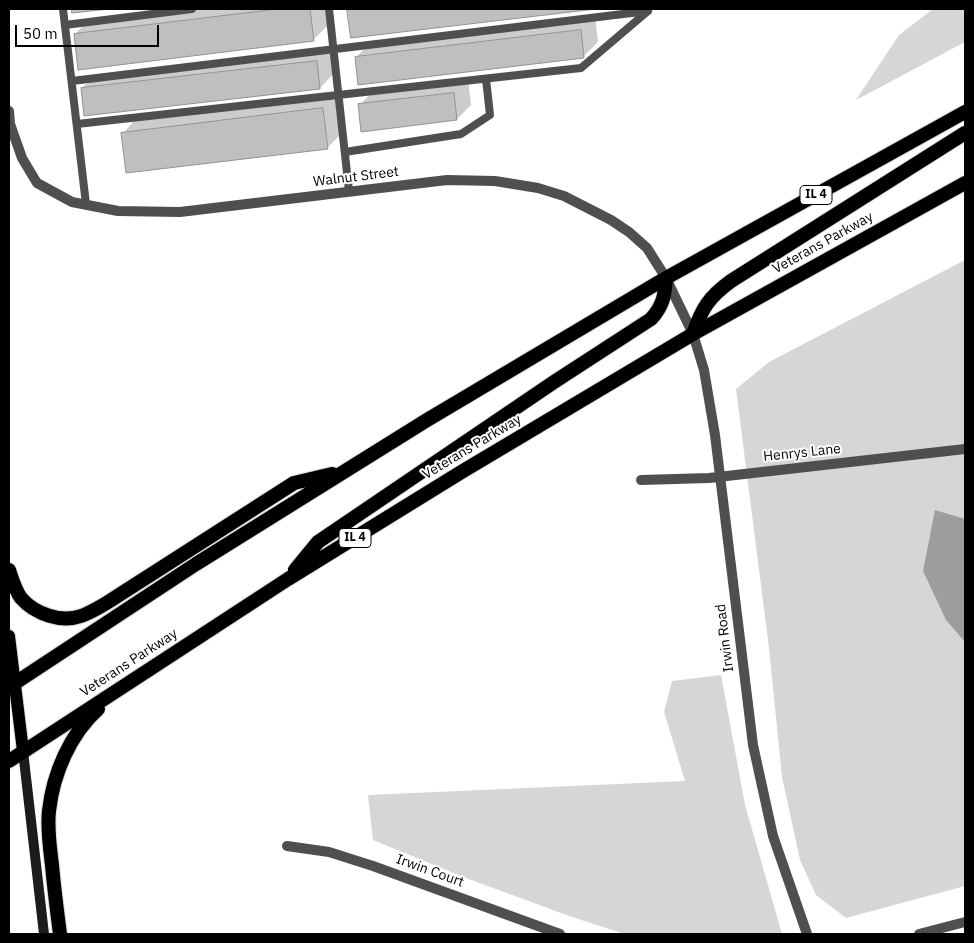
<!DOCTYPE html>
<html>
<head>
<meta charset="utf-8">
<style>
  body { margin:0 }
  #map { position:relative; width:974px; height:943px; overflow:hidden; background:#fff; font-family:"IBM Plex Sans",sans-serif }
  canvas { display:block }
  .frame { position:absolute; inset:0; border:10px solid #000; pointer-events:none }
  .scale { position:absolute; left:15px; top:25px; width:144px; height:22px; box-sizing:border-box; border:2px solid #000; border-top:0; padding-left:6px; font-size:15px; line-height:18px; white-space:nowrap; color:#000; -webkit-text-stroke:4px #fff; paint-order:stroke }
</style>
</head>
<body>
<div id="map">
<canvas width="974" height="943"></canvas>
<div class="frame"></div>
<div class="scale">50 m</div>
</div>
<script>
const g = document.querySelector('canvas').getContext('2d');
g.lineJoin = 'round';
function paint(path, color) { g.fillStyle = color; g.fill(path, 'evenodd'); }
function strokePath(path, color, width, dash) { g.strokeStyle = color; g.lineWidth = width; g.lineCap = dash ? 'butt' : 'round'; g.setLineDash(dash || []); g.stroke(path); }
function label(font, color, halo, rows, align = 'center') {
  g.font = font + ' "IBM Plex Sans",sans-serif'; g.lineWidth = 4; g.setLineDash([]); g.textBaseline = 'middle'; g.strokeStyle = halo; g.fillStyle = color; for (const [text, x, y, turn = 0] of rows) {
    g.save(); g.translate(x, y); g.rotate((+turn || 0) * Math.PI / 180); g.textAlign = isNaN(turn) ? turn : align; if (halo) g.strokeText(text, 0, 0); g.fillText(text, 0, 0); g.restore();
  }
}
const green = new Path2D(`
  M 933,9 L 965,9 L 965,42 L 856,100 L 899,35 Z
  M 965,260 L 965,886 L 846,918 L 816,895 L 800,860 L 782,777 L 769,648 L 736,389 L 769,362 Z
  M 721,675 L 745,805 L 782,934 L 625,934 L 572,917 L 466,878 L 373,840 L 368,795 L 685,781 L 664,712 L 672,681 Z`);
const water = new Path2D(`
  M 935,510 L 965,519 L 965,642 L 946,620 L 923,571 Z`);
const shadow = new Path2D(`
  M 178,9 L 326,9 L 328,25 L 313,40 L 75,34 L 90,19 Z
  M 349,9 L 585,9 L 352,36 Z
  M 595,16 L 598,42 L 584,56 L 356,57 L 371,43 Z
  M 331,47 L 334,73 L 320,88 L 82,88 L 97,74 Z
  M 468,79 L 471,105 L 457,119 L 360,105 L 374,90 Z
  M 337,95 L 342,133 L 327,148 L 123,133 L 137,118 Z`);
const building = new Path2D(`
  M 72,9 L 109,9 L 72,13 Z
  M 278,9 L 310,9 L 314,41 L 78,70 L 74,34 Z
  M 347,9 L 596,9 L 351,38 Z
  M 581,30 L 584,58 L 358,85 L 355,57 Z
  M 317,61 L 320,89 L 84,116 L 81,88 Z
  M 454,93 L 457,120 L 361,132 L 358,104 Z
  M 323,108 L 328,149 L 126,173 L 121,133 Z`);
const service = new Path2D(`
  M 63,9 L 86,204
  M 329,9 L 349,191
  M 65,25 L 192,9
  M 72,81 L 648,11
  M 77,124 L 581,68 L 648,11
  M 345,152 L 461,134 L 490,115 L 486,79`);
const minor = new Path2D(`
  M 9,111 L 10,124 L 22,158 L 37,183 L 72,202 L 118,211 L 180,212 L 447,180 L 495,181 L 538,188 L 564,196 L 611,220 L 629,232 L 647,248 L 666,278 L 693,334 L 704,370 L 715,435 L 753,745 L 773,836 L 807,934
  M 641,480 L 709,478 L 965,449
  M 287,846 L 329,852 L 373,866 L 560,934
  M 919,934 L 965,922`);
const secondary = new Path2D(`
  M 23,751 L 44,934`);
const primary = new Path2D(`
  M 9,636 L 23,751`);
const trunk = new Path2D(`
  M 693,334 C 702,308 709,297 731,281 L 965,133
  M 9,570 C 12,579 15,590 21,598 C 35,614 61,623 81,616 C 95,611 107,603 119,595 L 294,483 L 332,474
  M 295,570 L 318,542 L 554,382 L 651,319 C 663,306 665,295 666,278
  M 9,687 L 196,564 L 427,420 L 666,278 L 965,112
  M 9,761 L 288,579 L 463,471 L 693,334 L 965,183
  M 60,934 C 57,911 54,888 52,865 C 50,848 47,829 49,811 C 53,774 70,734 98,709`);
const shields = [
  [816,195,32],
  [355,538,32]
];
const shieldNames = [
  ["IL 4",816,195],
  ["IL 4",355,538]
];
const streetNames = [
  ["Walnut Street",356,177,-7],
  ["Veterans Parkway",823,243,-29],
  ["Veterans Parkway",472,447,-31],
  ["Henrys Lane",802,453,-6],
  ["Irwin Road",725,638,-97],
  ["Veterans Parkway",129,663,-33],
  ["Irwin Court",430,871,20]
];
paint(green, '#d6d6d6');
paint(water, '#9d9d9d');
paint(shadow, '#0003');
paint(building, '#bfbfbf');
strokePath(building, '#939393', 1);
strokePath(primary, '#dbdbdb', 14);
strokePath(trunk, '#dbdbdb', 16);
strokePath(service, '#4f4f4f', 8);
strokePath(minor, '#4f4f4f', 10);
strokePath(secondary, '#1c1c1c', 10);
strokePath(primary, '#000', 12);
strokePath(trunk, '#000', 14);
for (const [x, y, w] of shields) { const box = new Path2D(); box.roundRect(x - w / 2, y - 9.5, w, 19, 4); g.fillStyle = '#fff'; g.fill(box); strokePath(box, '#000', 1); }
label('bold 12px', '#000', null, shieldNames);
label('14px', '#000', '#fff', streetNames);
</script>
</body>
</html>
